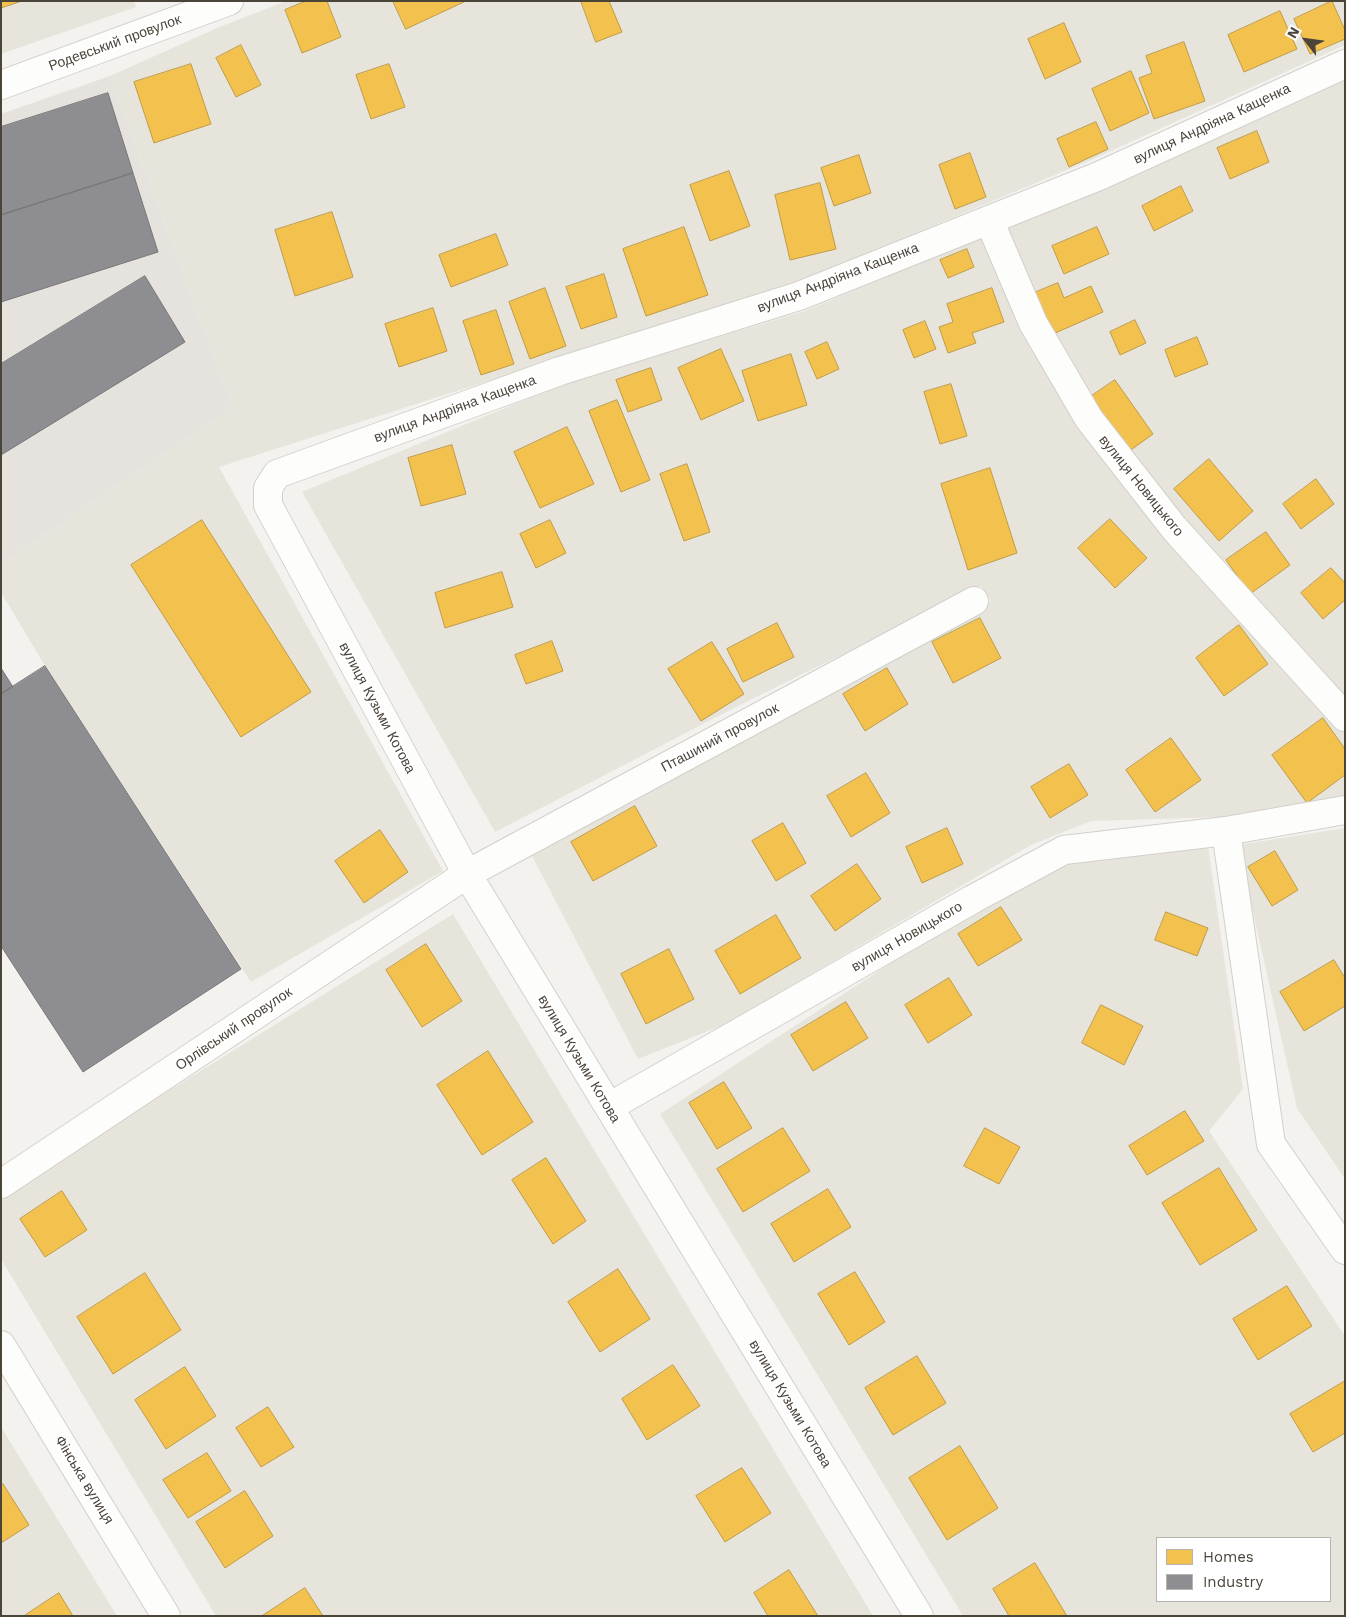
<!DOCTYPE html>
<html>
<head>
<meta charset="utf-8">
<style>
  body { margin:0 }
  #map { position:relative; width:1346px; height:1617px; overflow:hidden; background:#f4f2ee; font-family:"Work Sans",sans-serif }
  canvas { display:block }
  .frame { position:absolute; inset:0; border:2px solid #4b4439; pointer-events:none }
  .legend { position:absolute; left:1156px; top:1537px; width:175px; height:65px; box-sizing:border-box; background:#fff; border:1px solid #b7b4b0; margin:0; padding:6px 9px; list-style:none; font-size:15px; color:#4b4439 }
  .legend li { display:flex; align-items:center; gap:10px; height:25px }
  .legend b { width:25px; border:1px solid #b7b4b0 }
  .north { position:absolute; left:1281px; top:15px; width:50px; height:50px; -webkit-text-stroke:4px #fff; paint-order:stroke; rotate:300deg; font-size:14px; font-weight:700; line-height:20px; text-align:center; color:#4b4439 }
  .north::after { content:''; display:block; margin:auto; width:18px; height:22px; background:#4b4439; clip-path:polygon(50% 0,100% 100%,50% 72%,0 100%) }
</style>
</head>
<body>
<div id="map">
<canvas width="1346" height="1617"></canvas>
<div class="frame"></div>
<ul class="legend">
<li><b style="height:14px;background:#f2c14e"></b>Homes</li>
<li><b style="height:14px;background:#8d8d92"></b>Industry</li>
</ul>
<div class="north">N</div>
</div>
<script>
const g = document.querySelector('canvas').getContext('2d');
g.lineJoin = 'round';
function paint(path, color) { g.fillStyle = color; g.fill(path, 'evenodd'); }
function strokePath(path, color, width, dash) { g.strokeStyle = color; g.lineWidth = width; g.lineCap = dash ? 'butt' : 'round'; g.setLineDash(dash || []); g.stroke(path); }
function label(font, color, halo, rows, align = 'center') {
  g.font = font + ' "Work Sans",sans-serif'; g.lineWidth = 5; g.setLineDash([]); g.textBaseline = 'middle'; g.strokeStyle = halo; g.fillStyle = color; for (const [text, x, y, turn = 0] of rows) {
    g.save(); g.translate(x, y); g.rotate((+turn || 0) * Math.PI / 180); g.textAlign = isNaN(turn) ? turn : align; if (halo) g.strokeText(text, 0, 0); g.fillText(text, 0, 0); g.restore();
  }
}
const residential = new Path2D(`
  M 1,1 L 134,1 L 136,7 L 1,54 Z
  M 286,1 L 1345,1 L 1345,45 L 1091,160 L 798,282 L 219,467 L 443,871 L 251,982 L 45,666 L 1,592 L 1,564 L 233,408 L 110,76 L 217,28 Z
  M 1345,79 L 1345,799 L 1225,817 L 1091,821 L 1031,845 L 726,1024 L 638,1059 L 531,854 L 991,601 L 981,586 L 736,707 L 495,832 L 302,492 L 568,382 L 805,311 L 1103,186 Z
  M 1345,828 L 1345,1179 L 1297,1108 L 1238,845 Z
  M 1208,846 L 1243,1089 L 1209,1131 L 1345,1336 L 1345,1616 L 963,1616 L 660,1114 L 978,906 L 1064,858 ZM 1157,1538 L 1330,1538 L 1330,1601 L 1157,1601 Z
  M 453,914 L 873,1616 L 216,1616 L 1,1259 L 1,1195 Z
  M 1,1427 L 117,1616 L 1,1616 Z`);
const industrial = new Path2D(`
  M 110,76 L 233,408 L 1,564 L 1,114 Z`);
const homes = new Path2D(`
  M 1,1 L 22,1 L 1,8 Z
  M 306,1 L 327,1 L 341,37 L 302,53 L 285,10 Z
  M 393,1 L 466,1 L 406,29 Z
  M 581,1 L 609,1 L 622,32 L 596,42 Z
  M 1332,1 L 1345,30 L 1345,39 L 1310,54 L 1294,19 Z
  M 1280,11 L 1297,49 L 1244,72 L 1228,35 Z
  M 1064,23 L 1081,62 L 1045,79 L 1028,39 Z
  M 1184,42 L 1205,101 L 1154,119 L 1139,78 L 1152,73 L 1146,56 Z
  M 241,45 L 261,85 L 236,97 L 216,58 Z
  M 191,64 L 211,124 L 154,143 L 134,82 Z
  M 389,64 L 405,107 L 371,119 L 356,75 Z
  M 1131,71 L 1149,113 L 1110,131 L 1092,89 Z
  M 1096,122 L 1108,149 L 1069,167 L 1057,139 Z
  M 1257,131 L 1269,162 L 1230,179 L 1217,148 Z
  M 970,153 L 986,197 L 955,209 L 939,165 Z
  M 859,155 L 871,193 L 834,206 L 821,168 Z
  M 729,171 L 750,226 L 710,241 L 690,185 Z
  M 820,183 L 836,249 L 790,260 L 775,195 Z
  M 1181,186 L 1193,211 L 1154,231 L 1142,206 Z
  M 332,212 L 353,277 L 295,296 L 275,230 Z
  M 684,227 L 708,295 L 646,316 L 623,249 Z
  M 1097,227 L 1109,254 L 1064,274 L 1052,246 Z
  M 496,234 L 508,265 L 451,287 L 439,255 Z
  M 967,249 L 974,267 L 948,278 L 940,260 Z
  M 604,274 L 617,317 L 581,329 L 566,287 Z
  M 1058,283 L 1064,298 L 1091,286 L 1103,312 L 1053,334 L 1034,293 Z
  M 545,288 L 566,346 L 530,359 L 509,302 Z
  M 992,288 L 1004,322 L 972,333 L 976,343 L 948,353 L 939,327 L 953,322 L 947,304 Z
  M 433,308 L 447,351 L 399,367 L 385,324 Z
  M 496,310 L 514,364 L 481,375 L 463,321 Z
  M 1135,320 L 1146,343 L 1120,355 L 1110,332 Z
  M 925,321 L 936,349 L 914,358 L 903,330 Z
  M 1197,337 L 1208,364 L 1175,377 L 1165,350 Z
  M 827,342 L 839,369 L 817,379 L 805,352 Z
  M 721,349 L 744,401 L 701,420 L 678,368 Z
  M 791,354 L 807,405 L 758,421 L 742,371 Z
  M 651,368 L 662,400 L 628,412 L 616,380 Z
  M 1115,380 L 1153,434 L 1128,452 L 1090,397 Z
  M 951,384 L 967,436 L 940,444 L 924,392 Z
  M 617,400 L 650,480 L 621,492 L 589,411 Z
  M 567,427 L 594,484 L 540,508 L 514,452 Z
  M 452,445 L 466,494 L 421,506 L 408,458 Z
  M 1209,459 L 1253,511 L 1219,541 L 1174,489 Z
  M 687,464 L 710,532 L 684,541 L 660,474 Z
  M 990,468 L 1017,553 L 968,570 L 941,484 Z
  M 1316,479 L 1334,504 L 1301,529 L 1283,504 Z
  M 1110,519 L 1147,558 L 1115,588 L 1078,548 Z
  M 202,520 L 311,692 L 241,737 L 131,565 Z
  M 550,520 L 566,553 L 536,568 L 520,534 Z
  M 1266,532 L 1290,565 L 1250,594 L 1226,560 Z
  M 1331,568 L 1345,583 L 1345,600 L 1323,619 L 1301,593 Z
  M 502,572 L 513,607 L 445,628 L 435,593 Z
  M 980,618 L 1001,658 L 953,683 L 932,642 Z
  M 777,623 L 794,657 L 743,682 L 727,649 Z
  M 1239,625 L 1268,664 L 1224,696 L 1196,658 Z
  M 552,641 L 563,671 L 526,684 L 515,655 Z
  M 712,642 L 744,694 L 701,721 L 668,669 Z
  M 887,668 L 908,704 L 865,731 L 843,694 Z
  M 1323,718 L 1345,749 L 1345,775 L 1307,803 L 1272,755 Z
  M 1171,738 L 1201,780 L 1155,812 L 1126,770 Z
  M 1069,764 L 1088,795 L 1050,818 L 1031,787 Z
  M 866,773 L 890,813 L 851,837 L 827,796 Z
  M 635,806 L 657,846 L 593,881 L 571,842 Z
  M 783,823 L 806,863 L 776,881 L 752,841 Z
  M 947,828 L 963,864 L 922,883 L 906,847 Z
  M 380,830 L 408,872 L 364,903 L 335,861 Z
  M 1275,851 L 1298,890 L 1272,906 L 1248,867 Z
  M 857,864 L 881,899 L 835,931 L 811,896 Z
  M 1001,907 L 1022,940 L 978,966 L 958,934 Z
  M 1166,912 L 1208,928 L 1197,956 L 1155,940 Z
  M 776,915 L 801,958 L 740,994 L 715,951 Z
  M 426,944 L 462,1001 L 422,1027 L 386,970 Z
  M 669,949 L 694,999 L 646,1024 L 621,974 Z
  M 1334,960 L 1345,978 L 1345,1006 L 1304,1031 L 1280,992 Z
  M 949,978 L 972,1015 L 928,1043 L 905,1005 Z
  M 846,1002 L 868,1038 L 813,1071 L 791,1035 Z
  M 1101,1005 L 1143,1026 L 1124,1065 L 1082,1043 Z
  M 488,1051 L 533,1122 L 482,1155 L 437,1085 Z
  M 724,1082 L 752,1128 L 717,1149 L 689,1103 Z
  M 1185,1111 L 1204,1141 L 1147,1175 L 1129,1146 Z
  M 783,1128 L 810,1171 L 743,1212 L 717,1169 Z
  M 985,1128 L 1020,1147 L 999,1184 L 964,1166 Z
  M 546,1158 L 586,1221 L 553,1244 L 512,1180 Z
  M 1219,1168 L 1257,1230 L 1200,1265 L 1162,1203 Z
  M 828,1189 L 851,1227 L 794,1262 L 771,1224 Z
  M 62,1191 L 87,1230 L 45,1257 L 20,1219 Z
  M 618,1269 L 650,1319 L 600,1352 L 568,1302 Z
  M 855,1272 L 885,1322 L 849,1345 L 818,1294 Z
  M 145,1273 L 181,1330 L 113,1374 L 77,1317 Z
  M 1287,1286 L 1312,1326 L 1258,1360 L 1233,1319 Z
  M 917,1356 L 946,1403 L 893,1435 L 865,1388 Z
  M 673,1365 L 700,1406 L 647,1440 L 622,1399 Z
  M 185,1367 L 216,1416 L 166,1449 L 135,1400 Z
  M 1345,1381 L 1345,1433 L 1313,1452 L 1290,1414 Z
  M 268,1407 L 294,1447 L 261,1467 L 236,1428 Z
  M 960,1446 L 998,1508 L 947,1540 L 909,1478 Z
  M 207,1453 L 231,1491 L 188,1518 L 163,1480 Z
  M 742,1468 L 771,1513 L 725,1542 L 696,1496 Z
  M 3,1484 L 29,1525 L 1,1543 L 1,1485 Z
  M 245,1491 L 273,1536 L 225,1568 L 196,1522 Z
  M 1035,1563 L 1067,1616 L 1009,1616 L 993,1589 Z
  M 789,1570 L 818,1616 L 768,1616 L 754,1593 Z
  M 305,1588 L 323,1616 L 262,1616 Z
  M 59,1593 L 73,1616 L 24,1616 Z`);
const industry = new Path2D(`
  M 108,93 L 133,173 L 1,215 L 1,127 Z
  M 133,173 L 158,252 L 1,302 L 1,215 Z
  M 145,276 L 185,342 L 1,455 L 1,364 Z
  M 45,666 L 241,969 L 83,1072 L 1,946 L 1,694 Z
  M 1,668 L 13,687 L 1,694 Z`);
const minor = new Path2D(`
  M 1,85 L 229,1
  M 989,220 L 1033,323 L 1089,419 L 1174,528 L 1345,717
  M 1226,831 L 1271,1144 L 1345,1250
  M 609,1107 L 973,899 L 1064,850 L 1226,831 L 1345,810
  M 1,1184 L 467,874 L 974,601
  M 1,1345 L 166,1616
  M 919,1616 L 467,874 L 268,505 L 268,488 L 277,474 L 560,371 L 799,296 L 1099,176 L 1345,64`);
const streetNames = [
  ["Родевський провулок",115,43,-20],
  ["вулиця Андріяна Кащенка",1212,124,-25],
  ["вулиця Андріяна Кащенка",838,278,-21],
  ["вулиця Андріяна Кащенка",455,409,-20],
  ["вулиця Новицького",1141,486,51],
  ["вулиця Кузьми Котова",377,708,62],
  ["Пташиний провулок",720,738,-28],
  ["вулиця Новицького",907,937,-30],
  ["Орлівський провулок",234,1029,-34],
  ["вулиця Кузьми Котова",579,1059,59],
  ["вулиця Кузьми Котова",790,1404,59],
  ["Фінська вулиця",84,1480,59]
];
paint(residential, '#e7e4dc');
paint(industrial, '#e6e2de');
paint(homes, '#f2c14e');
strokePath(homes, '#c09c48', 1);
paint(industry, '#8d8d92');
strokePath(industry, '#797777', 1);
strokePath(minor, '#d2d0cb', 30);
strokePath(minor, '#fdfdfc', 28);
label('14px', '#4b4439', '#fff', streetNames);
</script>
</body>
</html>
